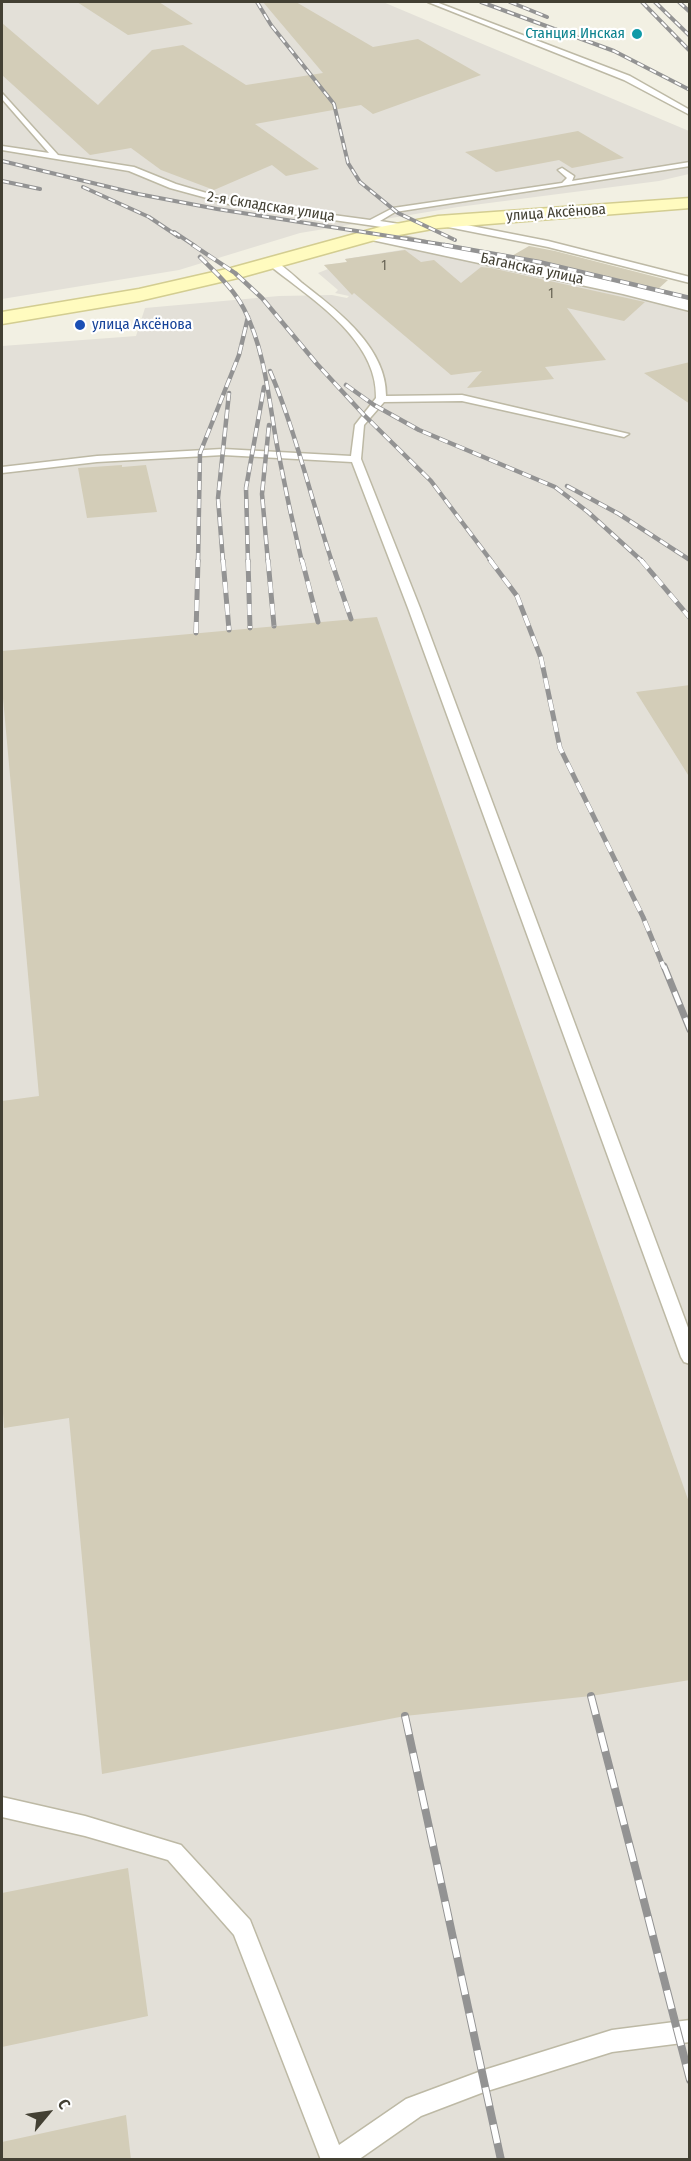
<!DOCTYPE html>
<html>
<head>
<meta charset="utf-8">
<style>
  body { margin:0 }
  #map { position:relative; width:691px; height:2161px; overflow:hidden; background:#f2f0e3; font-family:"Fira Sans Condensed",sans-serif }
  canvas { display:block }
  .frame { position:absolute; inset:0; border:3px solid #434033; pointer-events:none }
  .north { position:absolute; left:18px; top:2083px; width:60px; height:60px; -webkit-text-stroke:4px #fff; paint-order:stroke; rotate:61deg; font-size:16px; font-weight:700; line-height:24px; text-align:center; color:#434033 }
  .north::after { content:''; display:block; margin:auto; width:21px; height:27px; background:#434033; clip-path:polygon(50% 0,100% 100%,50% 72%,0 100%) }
</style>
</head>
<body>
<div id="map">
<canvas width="691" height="2161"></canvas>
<div class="frame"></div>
<div class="north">С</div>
</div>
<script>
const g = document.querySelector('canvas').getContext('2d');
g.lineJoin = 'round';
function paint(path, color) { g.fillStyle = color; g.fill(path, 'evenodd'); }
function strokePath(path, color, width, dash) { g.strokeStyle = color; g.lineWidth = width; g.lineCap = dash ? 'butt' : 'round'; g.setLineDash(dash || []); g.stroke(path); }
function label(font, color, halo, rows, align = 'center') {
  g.font = font + ' "Fira Sans Condensed",sans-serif'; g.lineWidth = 4.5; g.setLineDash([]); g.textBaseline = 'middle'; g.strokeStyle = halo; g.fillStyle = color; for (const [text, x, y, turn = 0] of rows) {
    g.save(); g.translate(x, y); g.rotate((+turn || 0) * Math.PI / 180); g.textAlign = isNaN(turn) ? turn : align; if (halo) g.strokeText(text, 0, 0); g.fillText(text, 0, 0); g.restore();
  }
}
const industrial = new Path2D(`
  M 2,2 L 383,2 L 689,131 L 689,174 L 659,181 L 458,207 L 300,233 L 179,270 L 2,299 Z
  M 413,248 L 648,298 L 689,310 L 689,2159 L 2,2160 L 2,346 L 136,336 L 145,308 L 279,296 L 332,295 L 347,298 L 349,296 L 335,293 L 338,290 L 318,273 L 328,269 L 324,265 L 347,262 L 345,259 Z`);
const building = new Path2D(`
  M 77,2 L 159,2 L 193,24 L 128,35 Z
  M 263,2 L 296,2 L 373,47 L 418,39 L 481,75 L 373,114 L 361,105 L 255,124 L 319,169 L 286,176 L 272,165 L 214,190 L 161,170 L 131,148 L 90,155 L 2,75 L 2,23 L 98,105 L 152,50 L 183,45 L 246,85 L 323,73 Z
  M 578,131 L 624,158 L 572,168 L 559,160 L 496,172 L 465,152 Z
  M 529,246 L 555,251 L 668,280 L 657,290 L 510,257 Z
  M 405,250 L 421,262 L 434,260 L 461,283 L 481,267 L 491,268 L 645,302 L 624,321 L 567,308 L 606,360 L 545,367 L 554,379 L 467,388 L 482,371 L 451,375 L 354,293 L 352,295 L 324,265 L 347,262 L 345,259 Z
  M 690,362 L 690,404 L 644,373 Z
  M 122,465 L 122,467 L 146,465 L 157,512 L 87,518 L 78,468 Z
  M 377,617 L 690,1505 L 690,1680 L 591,1696 L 405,1716 L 102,1774 L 69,1418 L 4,1428 L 2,1398 L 2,1101 L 39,1096 L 2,687 L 2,651 Z
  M 690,685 L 690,778 L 636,692 Z
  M 128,1868 L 148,2016 L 2,2047 L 2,1893 Z
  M 126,2115 L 131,2160 L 2,2160 L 2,2142 Z`);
const lane = new Path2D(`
  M 428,2 L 436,2 L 630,76 L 690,110 L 690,115 L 624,80 Z
  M 2,93 L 58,155 L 134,167 L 176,184 L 237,202 L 370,220 L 393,208 L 562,183 L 567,178 L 558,170 L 562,168 L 574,176 L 572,181 L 690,162 L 690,166 L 395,212 L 380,221 L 406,225 L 407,227 L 403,230 L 236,206 L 170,188 L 129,171 L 2,150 L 2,146 L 49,153 L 2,99 Z
  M 441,220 L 548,241 L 690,277 L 690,283 L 548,247 L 438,225 L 437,223 Z
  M 272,260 C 283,265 293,275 302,283 C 337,310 387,348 386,396 L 462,395 L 629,434 L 624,437 L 462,401 L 384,402 L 364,425 L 361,459 L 420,608 L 690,1333 L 690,1364 L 684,1362 L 681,1357 L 408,608 L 352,462 L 223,455 L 97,462 L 2,473 L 2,467 L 97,456 L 223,449 L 351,456 L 355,425 L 376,398 C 378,339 310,298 269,265 L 268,263 Z
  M 2,1797 L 85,1816 L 181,1845 L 250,1920 L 339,2145 L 406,2099 L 484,2070 L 612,2030 L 690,2020 L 690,2042 L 612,2052 L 484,2092 L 421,2116 L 358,2160 L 321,2160 L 234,1935 L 168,1860 L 85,1836 L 2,1817 Z`);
const street = new Path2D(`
  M 373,230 L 625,284 L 690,300 L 690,311 L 623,294 L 367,239 L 365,235 L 367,231 Z`);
const secondary = new Path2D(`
  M 690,198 L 690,208 L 438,228 L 382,238 L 242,277 L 139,301 L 2,324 L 2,312 L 139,289 L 231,268 L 380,227 L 438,216 Z`);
const railFar4 = new Path2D(`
  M 257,2 L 271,25 L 334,104 L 348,163 L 360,182 L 398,213 L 455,240
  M 481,2 L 614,51 L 690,90
  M 510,2 L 547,17
  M 642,2 L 690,51
  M 655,2 L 690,36
  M 679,2 L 690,12
  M 2,161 L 138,194 L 217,209 L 452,246
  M 2,181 L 40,189
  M 83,187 L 149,217 L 179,237
  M 174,232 L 195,246`);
const railFar3 = new Path2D(`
  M 193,245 L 235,273 L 262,298 L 317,364 L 364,415 L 431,481 L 492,562
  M 444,245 L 539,262 L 690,298
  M 200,257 C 216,273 234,289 244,309 C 266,352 269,404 278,451 C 285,488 293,525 302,562
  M 270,371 C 296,432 311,499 332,562
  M 346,385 L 374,405 L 419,430 L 555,487 L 588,512 L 643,562
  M 567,486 L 619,514 L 690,560
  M 198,562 L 200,453 L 239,355 L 248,317
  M 223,562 L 218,498 L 229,393
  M 248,562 L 246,488 L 264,387
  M 268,562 L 262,494 L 269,425`);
const railFar2 = new Path2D(`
  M 223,560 L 229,630
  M 248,560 L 250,628
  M 268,560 L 274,626
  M 302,560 L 318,622
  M 331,560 L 351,619
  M 490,560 L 517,596 L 541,658 L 560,748 L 643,917 L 664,968
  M 641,560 L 690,618
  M 196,633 L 198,560`);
const railFar1 = new Path2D(`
  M 664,966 L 690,1030`);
const rail = new Path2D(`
  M 591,1696 L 690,2080
  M 405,1716 L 501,2160`);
const markers = [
  [637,34,6,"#0f9aa8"],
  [80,325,6,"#1a4fb4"]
];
const farNumbernames = [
  ["1",384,266],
  ["1",551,294]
];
const farCulturenames = [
  ["Станция Инская",625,34]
];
const farStreetnames = [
  ["2-я Складская улица",271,207,9],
  ["улица Аксёнова",556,213,-4],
  ["Баганская улица",532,269,12]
];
const farTransitnames = [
  ["улица Аксёнова",92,325]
];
paint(industrial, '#e3e0d8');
paint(building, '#d3cdb8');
strokePath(lane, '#bdb9a5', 3);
strokePath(street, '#bdb9a5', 3);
strokePath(secondary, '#d3cd91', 3);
paint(lane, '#fff');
paint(street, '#fff');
paint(secondary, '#fffbbf');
strokePath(railFar4, '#939393', 4);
strokePath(railFar3, '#939393', 4.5);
strokePath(railFar2, '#939393', 5);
strokePath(railFar1, '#939393', 7);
strokePath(rail, '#939393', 8);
strokePath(railFar4, '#fff', 2, [7]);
strokePath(railFar3, '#fff', 3, [9]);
strokePath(railFar2, '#fff', 4, [11]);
strokePath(railFar1, '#fff', 4.5, [14]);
strokePath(rail, '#fff', 6, [19]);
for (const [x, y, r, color] of markers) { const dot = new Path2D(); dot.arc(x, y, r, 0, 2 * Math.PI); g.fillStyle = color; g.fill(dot); strokePath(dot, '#fff', 2); }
label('14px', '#676354', null, farNumbernames);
label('15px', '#0d838f', '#fff', farCulturenames, 'right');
label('15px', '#434033', '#fff', farStreetnames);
label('15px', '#164399', '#fff', farTransitnames, 'left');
</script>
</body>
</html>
